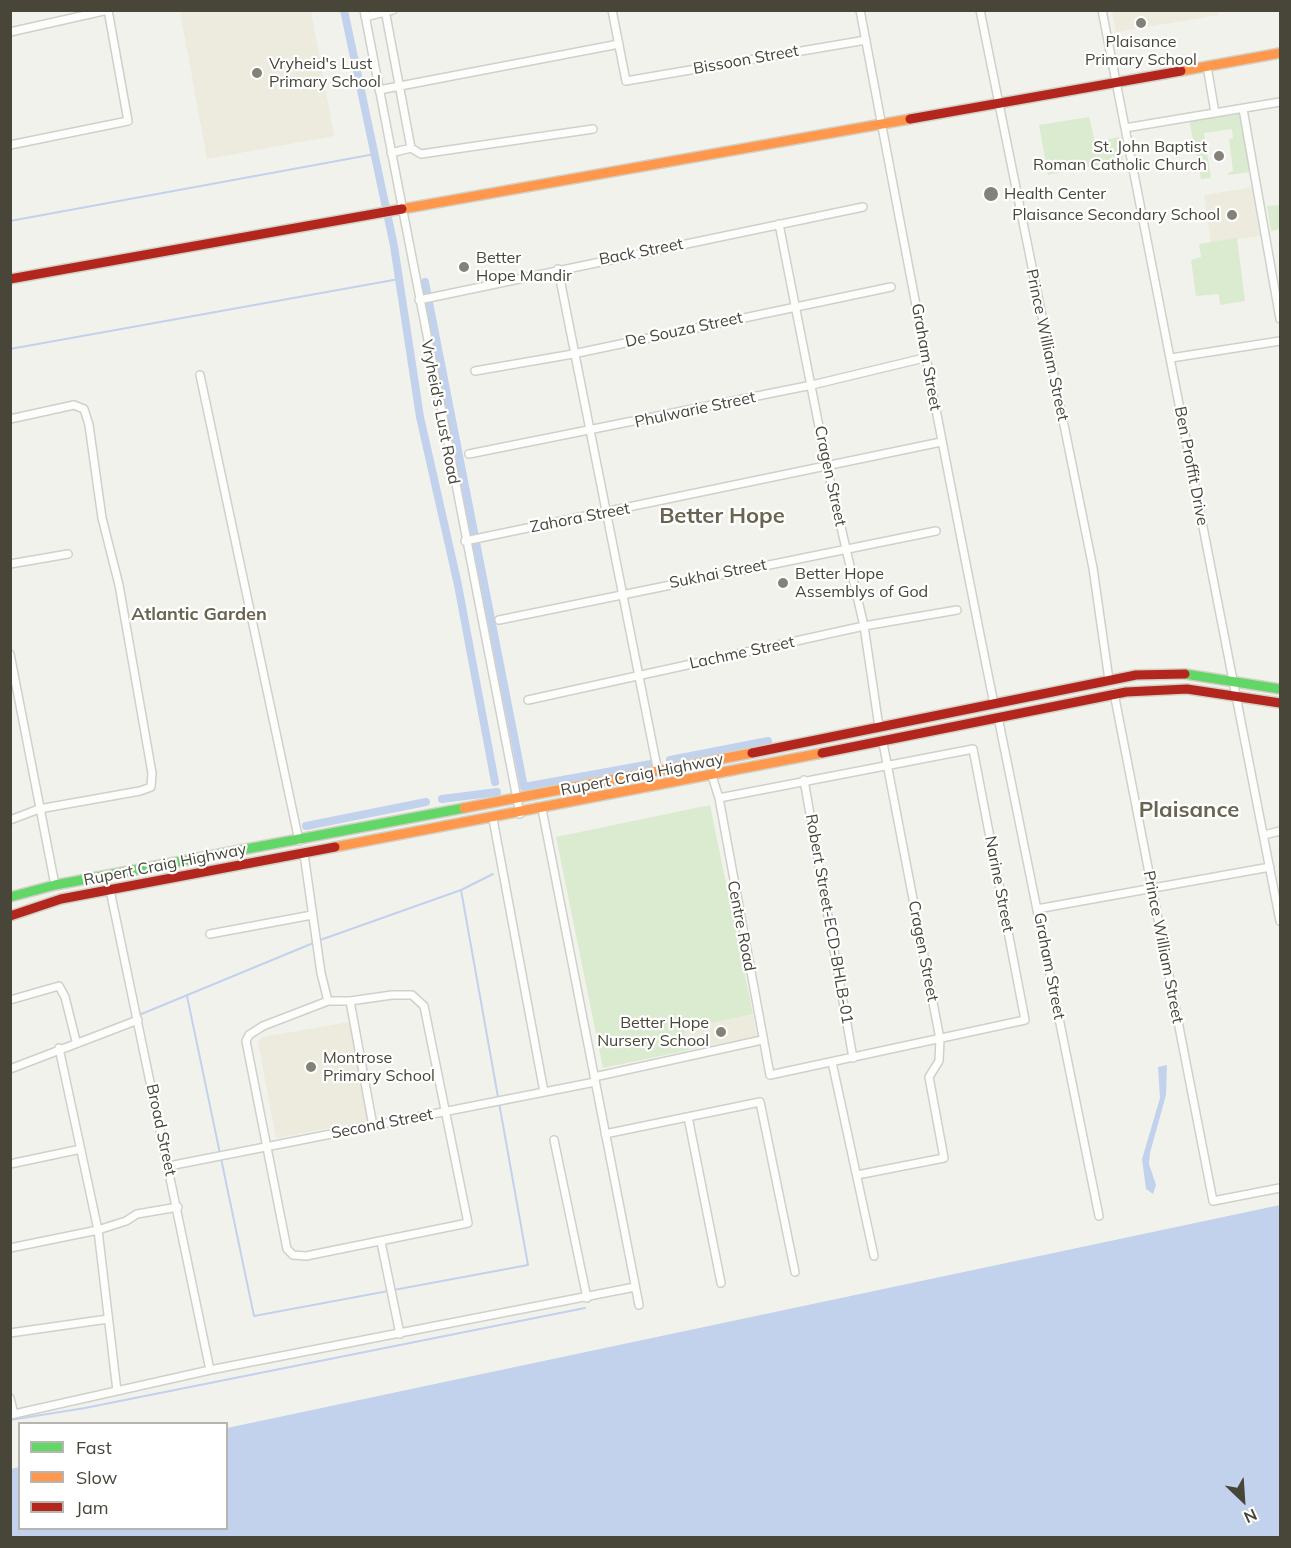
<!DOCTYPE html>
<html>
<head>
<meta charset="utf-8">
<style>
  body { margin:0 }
  #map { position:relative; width:1291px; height:1548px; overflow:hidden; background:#f2f2ed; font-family:Mulish,sans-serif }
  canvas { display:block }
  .frame { position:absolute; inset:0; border:12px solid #484539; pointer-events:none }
  .legend { position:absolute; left:18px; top:1422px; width:210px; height:108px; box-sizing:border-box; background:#fff; border:2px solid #b6b5b0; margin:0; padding:8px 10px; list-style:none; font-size:18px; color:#484539 }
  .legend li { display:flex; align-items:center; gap:12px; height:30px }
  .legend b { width:30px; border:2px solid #b6b5b0 }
  .north { position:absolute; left:1213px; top:1470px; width:60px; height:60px; -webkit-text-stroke:4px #fff; paint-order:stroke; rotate:155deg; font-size:16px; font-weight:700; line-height:24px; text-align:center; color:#484539 }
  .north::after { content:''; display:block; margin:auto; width:21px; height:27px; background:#484539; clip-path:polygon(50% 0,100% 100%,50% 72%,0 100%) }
</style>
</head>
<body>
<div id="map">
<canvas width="1291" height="1548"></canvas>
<div class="frame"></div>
<ul class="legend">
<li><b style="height:8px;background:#63d668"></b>Fast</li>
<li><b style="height:8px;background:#ff974d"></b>Slow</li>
<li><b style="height:8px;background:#b3261e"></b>Jam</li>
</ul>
<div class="north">N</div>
</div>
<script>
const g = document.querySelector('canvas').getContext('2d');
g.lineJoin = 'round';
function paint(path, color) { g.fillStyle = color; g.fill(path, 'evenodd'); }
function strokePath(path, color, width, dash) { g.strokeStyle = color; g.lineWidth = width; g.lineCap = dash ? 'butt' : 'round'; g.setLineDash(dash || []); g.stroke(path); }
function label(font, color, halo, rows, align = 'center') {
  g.font = font + ' Mulish,sans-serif'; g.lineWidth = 4.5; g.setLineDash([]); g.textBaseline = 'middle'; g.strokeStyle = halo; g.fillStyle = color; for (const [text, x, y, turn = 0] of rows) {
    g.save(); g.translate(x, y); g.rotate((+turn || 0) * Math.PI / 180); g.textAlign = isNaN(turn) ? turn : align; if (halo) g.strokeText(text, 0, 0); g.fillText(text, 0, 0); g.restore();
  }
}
const education = new Path2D(`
  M 180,11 L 311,11 L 334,136 L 207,159 Z
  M 1218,11 L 1219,15 L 1116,32 L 1112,11 Z
  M 1253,187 L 1260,236 L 1211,243 L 1204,195 Z
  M 753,1014 L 757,1036 L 689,1050 L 684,1029 Z
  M 349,1022 L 369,1121 L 276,1138 L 258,1042 L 262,1037 Z`);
const green = new Path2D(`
  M 1239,112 L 1250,172 L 1228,175 L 1228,173 L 1233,171 L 1229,139 L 1233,138 L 1232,129 L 1204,133 L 1211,178 L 1201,179 L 1189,120 Z
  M 1089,117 L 1095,142 L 1119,137 L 1123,160 L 1048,175 L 1039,125 Z
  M 1280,205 L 1280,229 L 1271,231 L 1267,206 Z
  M 1237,238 L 1245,301 L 1220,305 L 1219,294 L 1196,296 L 1191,260 L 1201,257 L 1199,244 Z
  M 710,805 L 753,1014 L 684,1029 L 689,1050 L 603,1068 L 556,837 Z`);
const water = new Path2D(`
  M 1167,1065 L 1166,1095 L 1150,1153 L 1149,1164 L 1156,1185 L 1153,1194 L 1146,1189 L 1142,1159 L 1160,1098 L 1158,1067 Z
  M 1280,1205 L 1280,1537 L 11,1537 L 11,1469 L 19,1467 L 20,1528 L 226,1528 L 227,1428 Z`);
const stream = new Path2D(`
  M 10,221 L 375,154
  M 10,349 L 399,279
  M 461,890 L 493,874
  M 139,1015 L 323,939 L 461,890 L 528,1265 L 254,1316 L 187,996
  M 10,1420 L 85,1408 L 585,1308`);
const canal = new Path2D(`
  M 344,10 L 394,246 L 420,417 L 458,585 L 495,782
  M 425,282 L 524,787 L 651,764
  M 670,760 L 768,741
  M 442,799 L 497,792
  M 306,826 L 426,802`);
const street = new Path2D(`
  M 364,10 L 520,814
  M 385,10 L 411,148
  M 612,10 L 626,81 L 866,40
  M 860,10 C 904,242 947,473 994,704
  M 980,10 L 1093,568 L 1109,680
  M 1102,10 L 1280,921
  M 365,17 L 393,10
  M 10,32 L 108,10
  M 1207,66 L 1215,113
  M 379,90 L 619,44
  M 1243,109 L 1280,319
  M 1125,128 L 1280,102
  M 10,145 L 128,121 L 108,10
  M 391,153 L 411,148 L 421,154 L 593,129
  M 779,224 L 827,467 L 864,626 L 879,727
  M 558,269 L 658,772
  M 419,300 L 863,207
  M 1171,358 L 1280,341
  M 475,371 L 573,354 L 891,287
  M 200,375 L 299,841
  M 10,419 L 74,405 L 84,409 L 89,425 L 102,518 L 119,585 L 152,773 L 151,787 L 140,791 L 39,809 L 10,820
  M 469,454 L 812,385 L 920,359
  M 465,541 L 941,442
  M 10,564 L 68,554
  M 499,620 L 936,531
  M 10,654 L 55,885
  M 1114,693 L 1213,1201 L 1280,1188
  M 528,700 L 864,626 L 957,610
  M 998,717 L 1099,1216
  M 712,776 L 719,798 L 770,1075 L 1025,1020 L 973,749 L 719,798
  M 804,780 L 853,1058
  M 542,809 L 639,1305
  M 493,819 L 544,1092
  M 1264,835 L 1280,831
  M 304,854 L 321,973 L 328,1001
  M 110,890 L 210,1370
  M 1037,909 L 1270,867
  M 210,934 L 312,915
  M 392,995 L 412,995 L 424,1006 L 468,1223 L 306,1256 L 293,1255 L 287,1249 L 246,1041 L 249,1035 L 263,1026 L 328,1001 L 350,1001 Z
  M 10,1000 L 59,986 L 65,997 L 76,1041
  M 350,1001 L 373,1126
  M 59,1048 L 98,1230 L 117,1391
  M 832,1062 L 874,1256
  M 10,1069 L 138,1020
  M 594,1077 L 762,1040
  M 688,1117 L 721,1283
  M 605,1134 L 760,1102 L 795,1272
  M 554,1140 L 587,1298
  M 10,1164 L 81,1149
  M 169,1166 L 595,1082
  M 857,1175 L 944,1158 L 929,1077 L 939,1061 L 940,1039 L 883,743
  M 381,1242 L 400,1334
  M 10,1248 L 98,1230 L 126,1221 L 137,1214 L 178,1207
  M 10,1333 L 108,1319
  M 10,1398 L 14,1414
  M 10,1415 L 210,1370 L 635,1287`);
const fast = new Path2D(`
  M 1185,674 L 1280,689
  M 10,897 L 55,885 L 464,808`);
const slow = new Path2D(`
  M 1181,71 L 1280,53
  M 402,209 L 910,119
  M 464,808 L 752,753
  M 335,847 L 822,753`);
const jam = new Path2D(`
  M 910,119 L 1181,71
  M 10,279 L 402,209
  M 752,753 L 1136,675 L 1185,674
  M 822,753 L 1126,692 L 1187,689 L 1280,703
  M 10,916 L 61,899 L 335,847`);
const markers = [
  [1141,23,6,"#848278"],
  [257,73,6,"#848278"],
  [1219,156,6,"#848278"],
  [991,194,8,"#848278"],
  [1232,215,6,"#848278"],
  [464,267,6,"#848278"],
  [783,583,6,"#848278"],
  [721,1032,6,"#848278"],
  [311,1067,6,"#848278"]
];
const poiNames = [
  ["Plaisance",1141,42,"center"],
  ["Primary School",1141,60,"center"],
  ["Vryheid's Lust",269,64],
  ["Primary School",269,82],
  ["St. John Baptist",1207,147,"right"],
  ["Roman Catholic Church",1207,165,"right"],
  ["Health Center",1004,194],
  ["Plaisance Secondary School",1220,215,"right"],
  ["Better",476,258],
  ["Hope Mandir",476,276],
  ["Better Hope",795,574],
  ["Assemblys of God",795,592],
  ["Better Hope",709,1023,"right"],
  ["Nursery School",709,1041,"right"],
  ["Montrose",323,1058],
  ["Primary School",323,1076]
];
const streetNames = [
  ["Bissoon Street",746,60,-10],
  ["Back Street",641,252,-11],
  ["De Souza Street",684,330,-12],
  ["Prince William Street",1047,345,78],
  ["Graham Street",926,357,80],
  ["Phulwarie Street",695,410,-12],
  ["Vryheid's Lust Road",440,412,79],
  ["Ben Proffit Drive",1191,466,79],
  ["Cragen Street",830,476,78],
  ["Zahora Street",580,518,-11],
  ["Sukhai Street",718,574,-11],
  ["Lachme Street",742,653,-12],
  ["Rupert Craig Highway",642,775,-11],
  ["Rupert Craig Highway",165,865,-11],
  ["Narine Street",999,884,79],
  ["Robert Street-ECD-BHLB-01",829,919,80],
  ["Centre Road",741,926,79],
  ["Prince William Street",1163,947,79],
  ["Cragen Street",923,951,79],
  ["Graham Street",1049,966,79],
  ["Second Street",382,1124,-11],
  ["Broad Street",161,1130,78]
];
const neighbourhoodNames = [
  ["Atlantic Garden",199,615]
];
const districtNames = [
  ["Better Hope",722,516],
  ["Plaisance",1189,810]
];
paint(education, '#ecebdd');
paint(green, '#daebcf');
paint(water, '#c2d2ec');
strokePath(stream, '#c2d2ec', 2);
strokePath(canal, '#c2d2ec', 8);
strokePath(street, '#d0d0cb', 10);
strokePath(fast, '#d2d1c6', 12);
strokePath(slow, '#d2d1c6', 12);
strokePath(jam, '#d2d1c6', 12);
strokePath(street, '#fdfdfc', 7);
strokePath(fast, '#63d668', 9);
strokePath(slow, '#ff974d', 9);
strokePath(jam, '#b3261e', 9);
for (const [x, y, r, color] of markers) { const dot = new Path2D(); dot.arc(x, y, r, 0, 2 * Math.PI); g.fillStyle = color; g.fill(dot); strokePath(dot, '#fff', 2); }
label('16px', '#484539', '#fff', poiNames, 'left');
label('16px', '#484539', '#fff', streetNames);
label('bold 18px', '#6a6551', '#fff', neighbourhoodNames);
label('bold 22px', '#6a6551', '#fff', districtNames);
</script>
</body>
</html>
